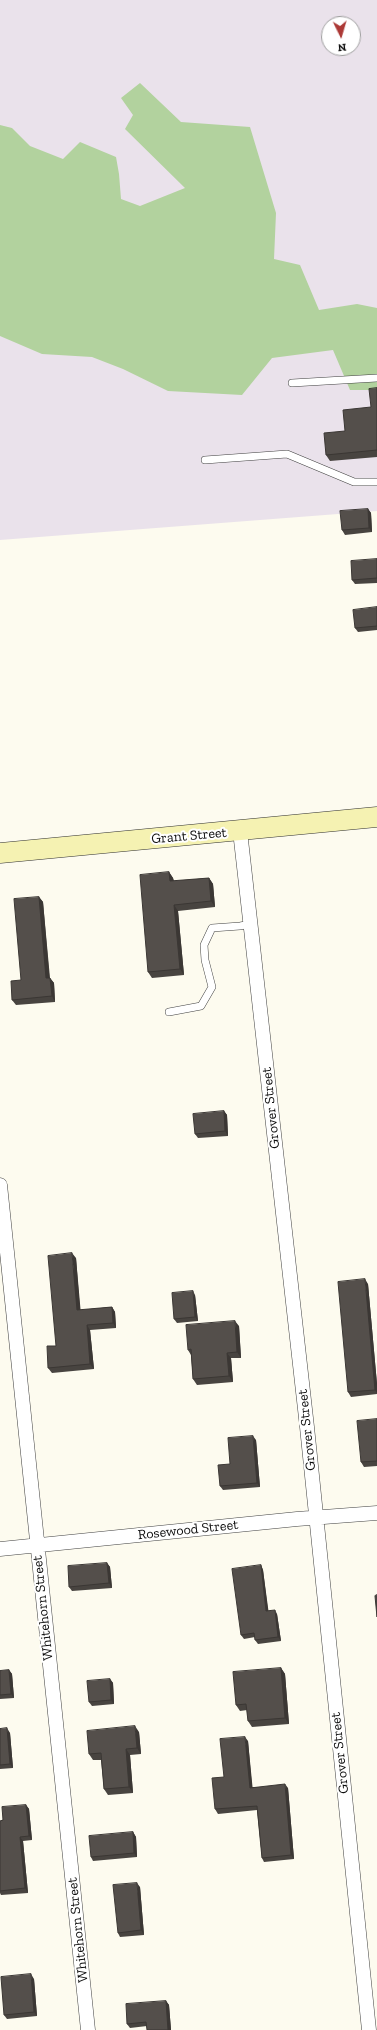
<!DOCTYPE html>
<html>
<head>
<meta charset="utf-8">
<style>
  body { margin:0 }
  #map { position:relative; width:377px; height:2030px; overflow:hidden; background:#fdfbef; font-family:"Zilla Slab",serif }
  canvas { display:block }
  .north { position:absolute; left:321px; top:16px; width:40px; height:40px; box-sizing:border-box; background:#fff; border:1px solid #9e9e9e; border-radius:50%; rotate:175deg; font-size:11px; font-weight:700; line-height:16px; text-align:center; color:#0d0d0d }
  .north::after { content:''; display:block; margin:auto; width:14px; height:18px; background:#ac3936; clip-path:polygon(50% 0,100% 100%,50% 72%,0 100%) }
</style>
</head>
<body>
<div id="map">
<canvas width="377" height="2030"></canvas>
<div class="north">N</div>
</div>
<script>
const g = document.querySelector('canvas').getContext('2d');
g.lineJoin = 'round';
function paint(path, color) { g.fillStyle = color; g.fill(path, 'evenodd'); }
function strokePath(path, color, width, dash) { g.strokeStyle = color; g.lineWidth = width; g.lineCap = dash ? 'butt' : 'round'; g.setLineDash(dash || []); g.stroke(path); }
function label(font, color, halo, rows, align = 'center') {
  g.font = font + ' "Zilla Slab",serif'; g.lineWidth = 4; g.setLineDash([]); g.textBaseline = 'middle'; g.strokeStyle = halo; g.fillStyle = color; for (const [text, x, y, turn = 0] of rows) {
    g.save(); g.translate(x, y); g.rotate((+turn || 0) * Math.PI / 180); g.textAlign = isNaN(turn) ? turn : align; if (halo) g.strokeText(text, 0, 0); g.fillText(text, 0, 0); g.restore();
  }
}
const industrial = new Path2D(`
  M 0,0 L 377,0 L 377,511 L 0,540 ZM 329,24 L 353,24 L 353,48 L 329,48 Z`);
const forest = new Path2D(`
  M 140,83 L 181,122 L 250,127 L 276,213 L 274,259 L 300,265 L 319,310 L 357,304 L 377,308 L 377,390 L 350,390 L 333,350 L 272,358 L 242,395 L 168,391 L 123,369 L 92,357 L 42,354 L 0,336 L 0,125 L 12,128 L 30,146 L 63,159 L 80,142 L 116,157 L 119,174 L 121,199 L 140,206 L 185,188 L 125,129 L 133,115 L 121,98 Z`);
const lane = new Path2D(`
  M 292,383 L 377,378
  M 205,460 L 287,454 L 354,482 L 377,482
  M 169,1012 L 201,1006 L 212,987 L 205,960 L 204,945 L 212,928 L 240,926 L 251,924`);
const street = new Path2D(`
  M 240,831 L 307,1427 L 369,2030
  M 0,1185 L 88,2030
  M 0,1549 L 297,1519 L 377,1513`);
const secondary = new Path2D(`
  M 0,853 L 377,817`);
const wall = new Path2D(`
  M 377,388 L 377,457 L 330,461 L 326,455 L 345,431 L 371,407 Z
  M 368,509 L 371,513 L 372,532 L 345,535 L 342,530 Z
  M 377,559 L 377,583 L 355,584 L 352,580 Z
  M 377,607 L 377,630 L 358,632 L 355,628 Z
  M 169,872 L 173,878 L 174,881 L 209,878 L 213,884 L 215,907 L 178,911 L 184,975 L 152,978 L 148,972 Z
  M 39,897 L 43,902 L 50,978 L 54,983 L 55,1002 L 16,1005 L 12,1000 L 21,980 Z
  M 224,1111 L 227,1115 L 228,1136 L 198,1138 L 195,1134 Z
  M 76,1258 L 80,1310 L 112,1307 L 115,1312 L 116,1328 L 90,1330 L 94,1369 L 52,1373 L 48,1368 L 56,1346 Z
  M 368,1284 L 377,1384 L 377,1394 L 351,1397 L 348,1392 Z
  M 195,1295 L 198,1321 L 177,1323 L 174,1319 Z
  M 239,1326 L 241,1358 L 231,1358 L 233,1382 L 197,1385 L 193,1379 L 191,1355 L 188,1350 Z
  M 377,1419 L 377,1466 L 364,1467 L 361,1462 Z
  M 256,1440 L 260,1487 L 223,1490 L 220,1486 Z
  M 107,1563 L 110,1567 L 112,1588 L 72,1591 L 69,1587 Z
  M 261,1565 L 263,1570 L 268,1611 L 277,1614 L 281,1641 L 258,1644 L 255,1640 L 255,1637 L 244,1639 L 241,1635 Z
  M 281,1668 L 285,1674 L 289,1724 L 252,1727 L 248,1721 L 247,1710 L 240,1711 L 236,1705 Z
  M 9,1670 L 12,1674 L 14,1698 L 0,1699 L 0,1671 Z
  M 110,1679 L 113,1683 L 114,1704 L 92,1706 L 89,1702 Z
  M 0,1729 L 10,1733 L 13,1768 L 0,1769 Z
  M 139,1732 L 141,1754 L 130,1755 L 133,1793 L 108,1795 L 104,1789 L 101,1760 L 93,1760 L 89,1754 Z
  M 248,1741 L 252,1787 L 288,1788 L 294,1859 L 264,1862 L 262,1858 L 257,1810 L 218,1814 L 215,1809 L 224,1777 Z
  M 26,1805 L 29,1809 L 32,1840 L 23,1841 L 28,1893 L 1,1895 L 0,1893 L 0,1821 L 3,1820 Z
  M 133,1832 L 136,1837 L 137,1857 L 93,1861 L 91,1857 Z
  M 140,1887 L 144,1935 L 120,1937 L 118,1933 Z
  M 34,1979 L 37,2016 L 7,2019 L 4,2015 Z
  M 166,2001 L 169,2005 L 171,2030 L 147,2030 L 147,2026 L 130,2028 L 127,2024 Z`);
const shadedWall = new Path2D(`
  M 368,509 L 371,513 L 372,532 L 369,528 Z
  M 169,872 L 173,878 L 175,887 L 170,881 Z
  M 209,878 L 213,884 L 215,907 L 211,901 Z
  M 39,897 L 43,902 L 50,984 L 46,978 Z
  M 174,905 L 178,911 L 184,975 L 180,969 Z
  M 50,978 L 54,983 L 55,1002 L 52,996 Z
  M 224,1111 L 227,1115 L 228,1136 L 225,1131 Z
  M 72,1253 L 76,1258 L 81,1315 L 77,1310 Z
  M 365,1279 L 368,1284 L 377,1384 L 377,1393 L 375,1390 Z
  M 193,1291 L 195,1295 L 198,1321 L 195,1317 Z
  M 112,1307 L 115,1312 L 116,1328 L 113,1323 Z
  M 235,1321 L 239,1326 L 241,1358 L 237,1352 Z
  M 87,1325 L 90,1330 L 94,1369 L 90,1364 Z
  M 227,1353 L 231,1358 L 233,1382 L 229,1376 Z
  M 253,1436 L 256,1440 L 260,1487 L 257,1483 Z
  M 107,1563 L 110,1567 L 112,1588 L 109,1583 Z
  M 261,1565 L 263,1570 L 269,1615 L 266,1611 Z
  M 275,1610 L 277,1614 L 281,1641 L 278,1637 Z
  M 281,1668 L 285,1674 L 289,1724 L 285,1718 Z
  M 9,1670 L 12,1674 L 14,1698 L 11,1694 Z
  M 110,1679 L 113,1683 L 114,1704 L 111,1700 Z
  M 135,1726 L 139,1732 L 141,1754 L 137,1748 Z
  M 7,1728 L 10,1733 L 13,1768 L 10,1764 Z
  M 245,1737 L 248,1741 L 253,1792 L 250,1788 Z
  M 126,1749 L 130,1755 L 133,1793 L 129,1787 Z
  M 285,1784 L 288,1788 L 294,1859 L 291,1855 Z
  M 26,1805 L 29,1809 L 32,1840 L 29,1836 Z
  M 133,1832 L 136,1837 L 137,1857 L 134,1853 Z
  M 20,1837 L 23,1841 L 28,1893 L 25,1888 Z
  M 137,1883 L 140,1887 L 144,1935 L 141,1930 Z
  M 31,1974 L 34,1979 L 37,2016 L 34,2012 Z
  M 166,2001 L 169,2005 L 171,2030 L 168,2030 Z`);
const building = new Path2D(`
  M 377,388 L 377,450 L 326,455 L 324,433 L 345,431 L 343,410 L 371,407 L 369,389 Z
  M 368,509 L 369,528 L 342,530 L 340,511 Z
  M 377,559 L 377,578 L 352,580 L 351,561 Z
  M 377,607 L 377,626 L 355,628 L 353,610 Z
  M 169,872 L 170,881 L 209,878 L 211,901 L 174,905 L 180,969 L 148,972 L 140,875 Z
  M 39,897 L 46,978 L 50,978 L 52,996 L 12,1000 L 11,981 L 21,980 L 14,899 Z
  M 224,1111 L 225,1131 L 195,1134 L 193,1114 Z
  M 72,1253 L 77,1310 L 112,1307 L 113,1323 L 87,1325 L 90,1364 L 48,1368 L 47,1346 L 56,1346 L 48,1256 Z
  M 365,1279 L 375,1390 L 348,1392 L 338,1282 Z
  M 193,1291 L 195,1317 L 174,1319 L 172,1293 Z
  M 235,1321 L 237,1352 L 227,1353 L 229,1376 L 193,1379 L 191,1349 L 188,1350 L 186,1325 Z
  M 377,1419 L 377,1461 L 361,1462 L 357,1421 Z
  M 253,1436 L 257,1483 L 220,1486 L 218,1465 L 230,1464 L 228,1438 Z
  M 107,1563 L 109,1583 L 69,1587 L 68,1566 Z
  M 261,1565 L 266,1611 L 275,1610 L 278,1637 L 255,1640 L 254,1633 L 241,1635 L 232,1569 Z
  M 377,1595 L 377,1617 L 375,1596 Z
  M 281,1668 L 285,1718 L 248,1721 L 246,1704 L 236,1705 L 233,1672 Z
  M 9,1670 L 11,1694 L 0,1695 L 0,1671 Z
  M 110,1679 L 111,1700 L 89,1702 L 87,1681 Z
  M 135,1726 L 137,1748 L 126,1749 L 129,1787 L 104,1789 L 101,1753 L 89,1754 L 87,1731 Z
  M 7,1728 L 10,1764 L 0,1765 L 0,1729 Z
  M 245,1737 L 250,1788 L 285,1784 L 291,1855 L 262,1858 L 257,1806 L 215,1809 L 212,1778 L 224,1777 L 220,1739 Z
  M 26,1805 L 29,1836 L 20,1837 L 25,1888 L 0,1891 L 0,1821 L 3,1820 L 2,1807 Z
  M 133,1832 L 134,1853 L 91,1857 L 89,1836 Z
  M 137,1883 L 141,1930 L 118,1933 L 113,1885 Z
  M 31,1974 L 34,2012 L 4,2015 L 1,1977 Z
  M 166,2001 L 168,2030 L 147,2030 L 146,2022 L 127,2024 L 126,2004 Z`);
const streetNames = [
  ["Grant Street",189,836,-5],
  ["Grover Street",271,1108,-96],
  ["Grover Street",307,1430,-96],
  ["Rosewood Street",188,1530,-6],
  ["Whitehorn Street",43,1608,-96],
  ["Grover Street",340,1753,-96],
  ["Whitehorn Street",78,1930,-96]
];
paint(industrial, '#eae2eb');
paint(forest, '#b2d29e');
strokePath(lane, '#404040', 8);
strokePath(street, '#404040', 15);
strokePath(secondary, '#2f2f2f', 21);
strokePath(lane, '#fff', 7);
strokePath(street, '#fff', 14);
strokePath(secondary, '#f5f2b2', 20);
paint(wall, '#484440');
paint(shadedWall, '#3b3734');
paint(building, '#544f4b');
strokePath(building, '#3b3734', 1);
label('14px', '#0d0d0d', '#fff', streetNames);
</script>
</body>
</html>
